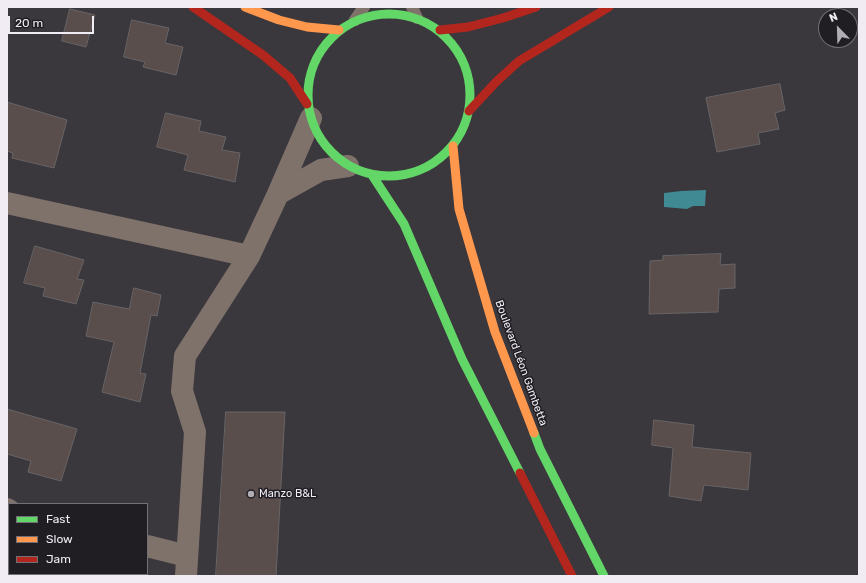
<!DOCTYPE html>
<html>
<head>
<meta charset="utf-8">
<style>
  body { margin:0 }
  #map { position:relative; width:866px; height:583px; overflow:hidden; background:#3a373d; font-family:Rubik,sans-serif }
  canvas { display:block }
  .frame { position:absolute; inset:0; border:8px solid #f1ecf4; pointer-events:none }
  .legend { position:absolute; left:8px; top:503px; width:140px; height:72px; box-sizing:border-box; background:#201d23; border:1px solid #747077; margin:0; padding:5px 7px; list-style:none; font-size:12px; color:#f1ecf4 }
  .legend li { display:flex; align-items:center; gap:8px; height:20px }
  .legend b { width:20px; border:1px solid #747077 }
  .north { position:absolute; left:818px; top:8px; width:40px; height:40px; box-sizing:border-box; background:#201d23; border:1px solid #747077; border-radius:50%; rotate:337deg; font-size:11px; font-weight:700; line-height:16px; text-align:center; color:#f1ecf4 }
  .north::after { content:''; display:block; margin:auto; width:14px; height:18px; background:#b1adb4; clip-path:polygon(50% 0,100% 100%,50% 72%,0 100%) }
  .scale { position:absolute; left:8px; top:16px; width:86px; height:18px; box-sizing:border-box; border:2px solid #f1ecf4; border-top:0; padding-left:5px; font-size:12px; line-height:14px; white-space:nowrap; color:#f1ecf4; -webkit-text-stroke:3px #201d23; paint-order:stroke }
</style>
</head>
<body>
<div id="map">
<canvas width="866" height="583"></canvas>
<div class="frame"></div>
<ul class="legend">
<li><b style="height:5px;background:#63d668"></b>Fast</li>
<li><b style="height:5px;background:#ff974d"></b>Slow</li>
<li><b style="height:5px;background:#b3261e"></b>Jam</li>
</ul>
<div class="north">N</div>
<div class="scale">20 m</div>
</div>
<script>
const g = document.querySelector('canvas').getContext('2d');
g.lineJoin = 'round';
function paint(path, color) { g.fillStyle = color; g.fill(path, 'evenodd'); }
function strokePath(path, color, width, dash) { g.strokeStyle = color; g.lineWidth = width; g.lineCap = dash ? 'butt' : 'round'; g.setLineDash(dash || []); g.stroke(path); }
function label(font, color, halo, rows, align = 'center') {
  g.font = font + ' Rubik,sans-serif'; g.lineWidth = 3; g.setLineDash([]); g.textBaseline = 'middle'; g.strokeStyle = halo; g.fillStyle = color; for (const [text, x, y, turn = 0] of rows) {
    g.save(); g.translate(x, y); g.rotate((+turn || 0) * Math.PI / 180); g.textAlign = isNaN(turn) ? turn : align; if (halo) g.strokeText(text, 0, 0); g.fillText(text, 0, 0); g.restore();
  }
}
const water = new Path2D(`
  M 706,190 L 705,206 L 693,206 L 687,209 L 664,207 L 664,193 L 681,191 Z`);
const building = new Path2D(`
  M 70,9 L 95,15 L 86,47 L 62,41 Z
  M 132,20 L 169,28 L 165,43 L 183,47 L 176,75 L 143,67 L 145,62 L 124,57 Z
  M 780,84 L 785,110 L 775,113 L 779,129 L 758,133 L 760,144 L 717,152 L 706,98 Z
  M 7,102 L 67,120 L 54,168 L 12,158 L 13,153 L 7,151 Z
  M 166,113 L 201,121 L 199,131 L 226,137 L 222,150 L 240,153 L 235,182 L 184,170 L 188,155 L 157,147 Z
  M 35,246 L 84,260 L 77,279 L 84,280 L 76,304 L 43,296 L 45,288 L 24,283 Z
  M 721,254 L 720,265 L 735,264 L 735,288 L 719,289 L 718,312 L 649,314 L 650,261 L 663,260 L 663,256 Z
  M 134,288 L 161,295 L 157,316 L 151,315 L 140,373 L 146,374 L 140,402 L 102,392 L 114,342 L 86,336 L 93,302 L 129,309 Z
  M 7,409 L 77,429 L 61,481 L 28,472 L 31,461 L 7,454 Z
  M 226,412 L 285,412 L 276,576 L 216,576 Z
  M 654,420 L 694,425 L 692,447 L 751,453 L 748,490 L 704,485 L 701,501 L 669,496 L 673,448 L 652,445 Z`);
const lane = new Path2D(`
  M 412,7 L 417,18
  M 355,20 L 364,7`);
const street = new Path2D(`
  M 278,194 L 321,170 L 348,166
  M 7,203 L 249,256
  M 7,509 L 9,510
  M 147,546 L 187,556
  M 186,576 L 195,432 L 182,391 L 185,356 L 249,256 L 278,194 L 311,118`);
const fast = new Path2D(`
  M308 95a81 81 0 1 1 162 0a81 81 0 1 1-162 0Z
  M 372,175 L 404,224 L 462,359 L 520,473
  M 534,433 L 540,449 L 604,576`);
const slow = new Path2D(`
  M 245,7 L 279,20 L 307,27 L 339,30
  M 453,146 L 459,209 L 495,332 L 534,433`);
const jam = new Path2D(`
  M 193,7 L 263,55 L 290,78 L 307,104
  M 440,30 L 468,27 L 503,18 L 536,7
  M 469,111 L 496,82 L 519,61 L 609,7
  M 520,473 L 572,576`);
const markers = [
  [251,494,4,"#b1adb4"]
];
const streetNames = [
  ["Boulevard Léon Gambetta",521,363,70]
];
const poiNames = [
  ["Manzo B&L",259,494]
];
paint(water, '#3f8a93');
paint(building, '#5a4e4d');
strokePath(building, '#686465', 1);
strokePath(lane, '#7f726b', 12);
strokePath(street, '#7f726b', 22);
strokePath(fast, '#63d668', 9);
strokePath(slow, '#ff974d', 9);
strokePath(jam, '#b3261e', 9);
for (const [x, y, r, color] of markers) { const dot = new Path2D(); dot.arc(x, y, r, 0, 2 * Math.PI); g.fillStyle = color; g.fill(dot); strokePath(dot, '#201d23', 1.5); }
label('11px', '#f1ecf4', '#201d23', streetNames);
label('11px', '#f1ecf4', '#201d23', poiNames, 'left');
</script>
</body>
</html>
